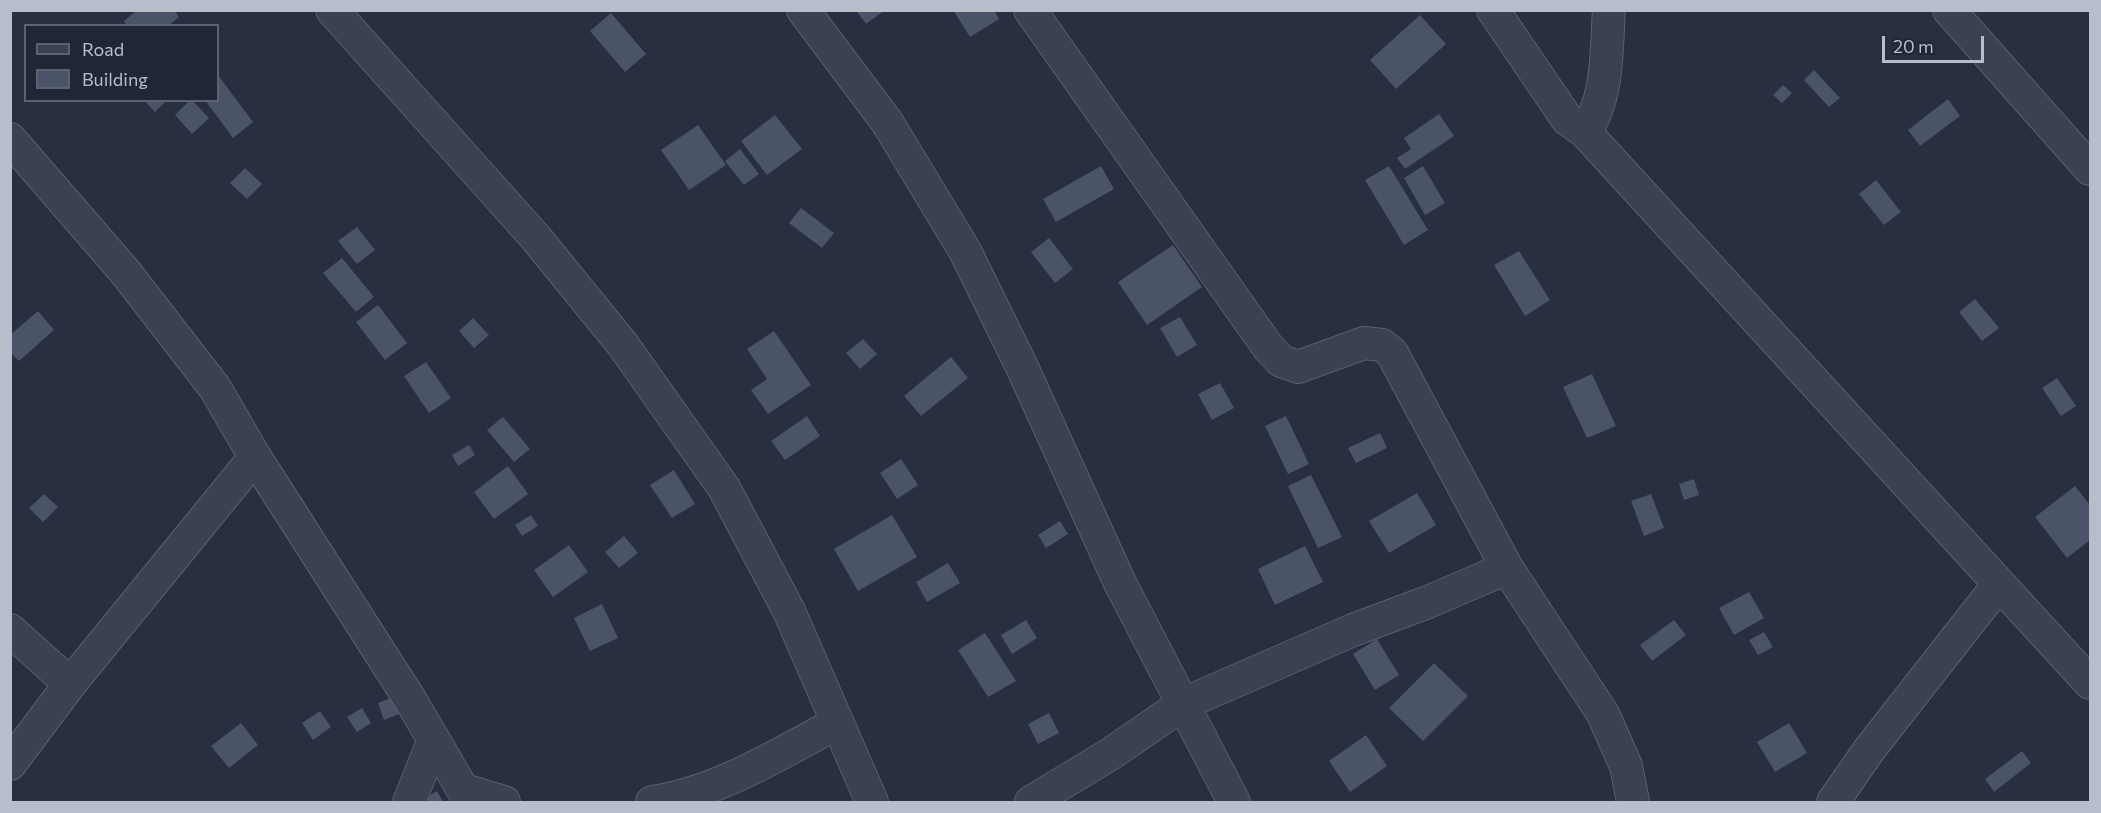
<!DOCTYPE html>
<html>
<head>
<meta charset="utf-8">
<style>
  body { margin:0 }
  #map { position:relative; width:2101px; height:813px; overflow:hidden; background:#272f41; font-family:Commissioner,sans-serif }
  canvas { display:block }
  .frame { position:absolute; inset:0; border:12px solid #b8bdcb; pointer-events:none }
  .legend { position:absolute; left:24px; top:24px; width:195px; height:78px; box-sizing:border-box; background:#202636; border:2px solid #5d6272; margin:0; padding:8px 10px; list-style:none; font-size:18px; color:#b8bdcb }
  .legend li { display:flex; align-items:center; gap:12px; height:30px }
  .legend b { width:30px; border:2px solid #5d6272 }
  .scale { position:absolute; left:1882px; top:36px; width:102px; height:27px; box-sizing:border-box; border:3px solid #b8bdcb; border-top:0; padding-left:8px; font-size:18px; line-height:21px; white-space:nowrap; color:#b8bdcb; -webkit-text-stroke:4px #202636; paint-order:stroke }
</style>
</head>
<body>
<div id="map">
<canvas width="2101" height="813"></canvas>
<div class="frame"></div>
<ul class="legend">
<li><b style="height:8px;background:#3b4151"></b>Road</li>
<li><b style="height:16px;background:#4b5368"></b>Building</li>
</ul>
<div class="scale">20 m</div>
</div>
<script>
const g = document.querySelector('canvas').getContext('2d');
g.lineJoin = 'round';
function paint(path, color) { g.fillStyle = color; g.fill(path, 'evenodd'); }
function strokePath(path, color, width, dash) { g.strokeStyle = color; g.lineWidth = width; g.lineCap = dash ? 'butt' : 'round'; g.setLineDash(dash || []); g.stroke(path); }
const building = new Path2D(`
  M 137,10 L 174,10 L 179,17 L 168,26 L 127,26 L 124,21 Z
  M 856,10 L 885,10 L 866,24 Z
  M 953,10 L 994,10 L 999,19 L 970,37 Z
  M 611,13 L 646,54 L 625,72 L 590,31 Z
  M 1420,15 L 1446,44 L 1396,89 L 1370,60 Z
  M 1814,70 L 1840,98 L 1829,107 L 1804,80 Z
  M 218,75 L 253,122 L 233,138 L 205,100 L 218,100 Z
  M 1783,85 L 1792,93 L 1782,103 L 1773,95 Z
  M 1948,99 L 1960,116 L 1920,146 L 1908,130 Z
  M 144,100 L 167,100 L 155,112 Z
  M 190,100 L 192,100 L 209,118 L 192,134 L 175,115 Z
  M 1439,114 L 1454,136 L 1405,169 L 1397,158 L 1411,149 L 1404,138 Z
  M 775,115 L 802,149 L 767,175 L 741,141 Z
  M 698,125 L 726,165 L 689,190 L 661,150 Z
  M 740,149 L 759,174 L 744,185 L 725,161 Z
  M 1101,166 L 1114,189 L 1056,222 L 1043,199 Z
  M 1389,166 L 1428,230 L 1404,245 L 1365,180 Z
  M 1423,166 L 1445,203 L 1425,215 L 1404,178 Z
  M 245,168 L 262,184 L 247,199 L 230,183 Z
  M 1876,180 L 1901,212 L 1884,225 L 1859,194 Z
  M 801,208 L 834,233 L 822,248 L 789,223 Z
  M 357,227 L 375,250 L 357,264 L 338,241 Z
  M 1049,238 L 1073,269 L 1055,283 L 1031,252 Z
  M 1173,245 L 1202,287 L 1147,325 L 1118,282 Z
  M 1519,251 L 1550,300 L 1525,316 L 1494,265 Z
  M 342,258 L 374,297 L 356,312 L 323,273 Z
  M 1975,299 L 1999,328 L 1982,341 L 1959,312 Z
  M 378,305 L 407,343 L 385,360 L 356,322 Z
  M 38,311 L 54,330 L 19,361 L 10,352 L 10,335 Z
  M 1180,317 L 1197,345 L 1177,357 L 1160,328 Z
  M 473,318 L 489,335 L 474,348 L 459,331 Z
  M 774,331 L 811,385 L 768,414 L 751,390 L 767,379 L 747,349 Z
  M 863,339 L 877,354 L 860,369 L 846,353 Z
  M 951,357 L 968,378 L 921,416 L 904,396 Z
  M 426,362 L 451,398 L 429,413 L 404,376 Z
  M 1592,374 L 1616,426 L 1587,438 L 1563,387 Z
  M 2057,378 L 2076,406 L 2061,416 L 2042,388 Z
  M 1220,383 L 1234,408 L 1212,420 L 1198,394 Z
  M 807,416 L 820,436 L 785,460 L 771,441 Z
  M 1286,416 L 1309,464 L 1288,474 L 1265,426 Z
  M 503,417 L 530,449 L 514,462 L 487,430 Z
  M 1380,433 L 1387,448 L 1356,463 L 1348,448 Z
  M 469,445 L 475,455 L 458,466 L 452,455 Z
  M 901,459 L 918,485 L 897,499 L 880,473 Z
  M 508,466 L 528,494 L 494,519 L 474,492 Z
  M 674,470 L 695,504 L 672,518 L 650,485 Z
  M 1311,475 L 1342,537 L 1318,548 L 1288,486 Z
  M 1694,479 L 1699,495 L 1684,500 L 1679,484 Z
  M 2075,486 L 2090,505 L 2090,540 L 2067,558 L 2035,517 Z
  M 1417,493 L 1436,525 L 1389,553 L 1369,521 Z
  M 44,494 L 58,507 L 43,522 L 29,508 Z
  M 1651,494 L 1664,528 L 1644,536 L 1631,501 Z
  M 531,515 L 538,526 L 522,536 L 515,525 Z
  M 892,515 L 917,557 L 858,591 L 834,549 Z
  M 1060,521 L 1068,534 L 1046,548 L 1038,535 Z
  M 624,536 L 638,553 L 619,568 L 605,552 Z
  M 569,545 L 588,572 L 553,597 L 534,570 Z
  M 1305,546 L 1323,582 L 1275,605 L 1258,569 Z
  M 948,563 L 960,583 L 927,602 L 916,582 Z
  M 1749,592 L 1764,618 L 1734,635 L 1719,608 Z
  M 602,604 L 618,638 L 590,651 L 574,618 Z
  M 1026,620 L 1037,638 L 1012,654 L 1001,635 Z
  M 1674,620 L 1686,635 L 1652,661 L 1640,645 Z
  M 1764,632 L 1773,647 L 1758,655 L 1749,640 Z
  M 985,633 L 1016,681 L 988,697 L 958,650 Z
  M 1377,639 L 1399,675 L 1375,690 L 1353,654 Z
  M 1434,663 L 1468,696 L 1423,741 L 1389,708 Z
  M 396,696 L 402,713 L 384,720 L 378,703 Z
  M 362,708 L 371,723 L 357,732 L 347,717 Z
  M 320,711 L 331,727 L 313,740 L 302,723 Z
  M 1049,713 L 1059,733 L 1038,744 L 1028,724 Z
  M 241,723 L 258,745 L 229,768 L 211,746 Z
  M 1789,723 L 1807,753 L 1775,772 L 1757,742 Z
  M 1366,735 L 1387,766 L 1350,792 L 1329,761 Z
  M 2022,751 L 2031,763 L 1994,792 L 1985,779 Z
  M 437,791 L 443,802 L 422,802 L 421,800 Z`);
const street = new Path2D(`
  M 332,10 L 536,238 L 623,345 L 724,488 L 789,611 L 872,802
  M 803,10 L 887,122 L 965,251 L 1022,367 L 1120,583 L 1234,802
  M 1030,10 L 1268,347 L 1281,361 L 1298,367 L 1364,343 L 1382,345 L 1392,353 L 1507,568 L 1603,714 L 1626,766 L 1633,802
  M 1493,10 L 1567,119 L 1585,132 L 2090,683
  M 1949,10 L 2090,169
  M 1585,132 C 1609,97 1606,51 1609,10
  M 10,139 L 126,273 L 215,388 L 255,457 L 411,701 L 470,802
  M 10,630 L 70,684
  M 10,764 L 70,684 L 255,457
  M 464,790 L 504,802
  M 409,802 L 433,742
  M 652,802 C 719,792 779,754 837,723
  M 1031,802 L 1112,753 L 1183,704 L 1353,630 L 1428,602 L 1507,568
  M 1833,802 L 1869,750 L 1999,584`);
paint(building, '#4b5368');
strokePath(street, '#595f6e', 34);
strokePath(street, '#3b4151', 32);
</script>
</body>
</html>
